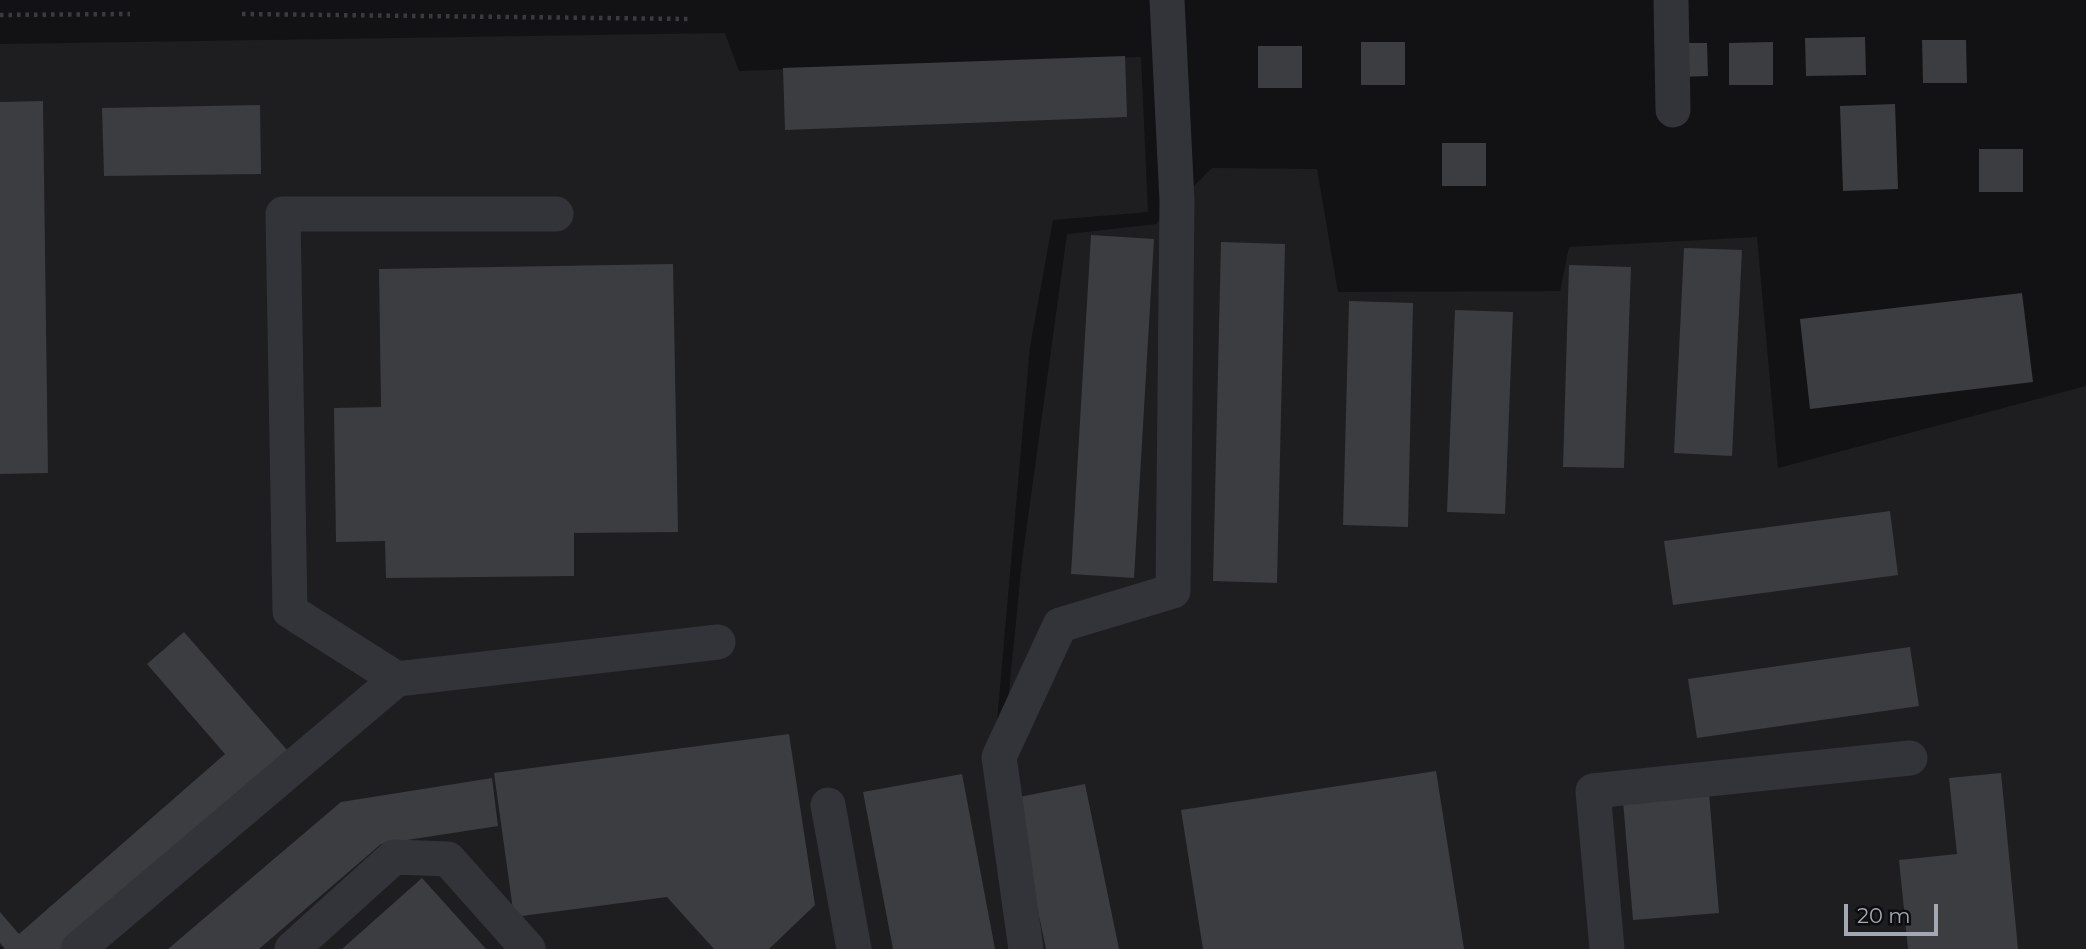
<!DOCTYPE html>
<html>
<head>
<meta charset="utf-8">
<style>
  body { margin:0 }
  #map { position:relative; width:2086px; height:949px; overflow:hidden; background:#121214; font-family:Montserrat,sans-serif }
  canvas { display:block }
  .scale { position:absolute; left:1844px; top:904px; width:94px; height:32px; box-sizing:border-box; border:4px solid #a2a9b5; border-top:0; padding-left:9px; font-size:21px; line-height:24px; white-space:nowrap; color:#a2a9b5; -webkit-text-stroke:5px #0d0d0f; paint-order:stroke }
</style>
</head>
<body>
<div id="map">
<canvas width="2086" height="949"></canvas>
<div class="scale">20 m</div>
</div>
<script>
const g = document.querySelector('canvas').getContext('2d');
g.lineJoin = 'round';
function paint(path, color) { g.fillStyle = color; g.fill(path, 'evenodd'); }
function strokePath(path, color, width, dash) { g.strokeStyle = color; g.lineWidth = width; g.lineCap = dash ? 'butt' : 'round'; g.setLineDash(dash || []); g.stroke(path); }
const built = new Path2D(`
  M 725,33 L 739,71 L 1141,57 L 1148,212 L 1053,220 L 1030,347 L 997,721 L 1014,949 L 3,949 L 0,946 L 0,44 Z
  M 1212,168 L 1317,169 L 1338,292 L 1560,291 L 1569,247 L 1757,237 L 1778,468 L 2086,386 L 2086,949 L 1026,949 L 998,802 L 1022,561 L 1067,234 L 1156,224 Z`);
const building = new Path2D(`
  M 1865,37 L 1866,75 L 1806,76 L 1805,38 Z
  M 1922,40 L 1966,40 L 1967,83 L 1923,83 Z
  M 1361,42 L 1405,42 L 1405,85 L 1361,85 Z
  M 1773,42 L 1773,85 L 1729,85 L 1729,43 Z
  M 1679,43 L 1707,43 L 1708,76 L 1680,77 Z
  M 1258,46 L 1302,46 L 1302,88 L 1258,88 Z
  M 1125,56 L 1127,117 L 785,130 L 783,68 Z
  M 43,101 L 48,473 L 0,474 L 0,102 Z
  M 1895,104 L 1898,189 L 1843,191 L 1840,106 Z
  M 260,105 L 261,174 L 104,176 L 102,108 Z
  M 1442,143 L 1486,143 L 1486,186 L 1442,186 Z
  M 1979,149 L 2023,149 L 2023,192 L 1979,192 Z
  M 1091,235 L 1154,239 L 1134,578 L 1071,574 Z
  M 1221,242 L 1285,244 L 1277,583 L 1213,581 Z
  M 1684,248 L 1742,250 L 1732,456 L 1674,453 Z
  M 673,264 L 678,532 L 574,533 L 574,576 L 386,578 L 385,541 L 336,542 L 334,408 L 381,407 L 379,269 Z
  M 1569,265 L 1631,267 L 1624,468 L 1563,467 Z
  M 2022,293 L 2033,382 L 1810,409 L 1800,319 Z
  M 1349,301 L 1413,303 L 1408,527 L 1343,525 Z
  M 1455,310 L 1513,312 L 1505,514 L 1447,512 Z
  M 1890,511 L 1898,575 L 1673,605 L 1664,541 Z
  M 184,632 L 287,750 L 60,949 L 5,949 L 0,943 L 0,912 L 19,934 L 225,754 L 147,664 Z
  M 1910,647 L 1919,706 L 1697,738 L 1688,679 Z
  M 789,734 L 815,905 L 769,949 L 714,949 L 667,897 L 514,917 L 494,773 Z
  M 1436,771 L 1464,949 L 1203,949 L 1181,810 Z
  M 2001,773 L 2018,949 L 1908,949 L 1899,860 L 1957,854 L 1949,778 Z
  M 962,774 L 995,949 L 893,949 L 863,792 Z
  M 492,778 L 498,826 L 381,844 L 259,949 L 168,949 L 341,802 Z
  M 1085,784 L 1119,949 L 1046,949 L 1014,798 Z
  M 1709,793 L 1719,913 L 1633,920 L 1623,801 Z
  M 422,878 L 486,949 L 342,949 Z`);
const path = new Path2D(`
  M 242,14 L 688,19
  M 0,15 L 130,14`);
const minor = new Path2D(`
  M 1671,0 L 1673,110
  M 556,214 L 283,214 L 290,611 L 397,679 L 718,642
  M 828,805 L 854,949
  M 78,949 L 397,679
  M 292,949 L 394,857 L 448,859 L 528,949
  M 1026,949 L 999,757 L 1060,625 L 1173,591 L 1177,201 L 1167,0
  M 1607,949 L 1593,791 L 1910,758`);
paint(built, '#1e1e21');
paint(building, '#3c3d41');
strokePath(path, '#393b40', 4.5, [3.5, 5]);
strokePath(minor, '#333439', 35);
</script>
</body>
</html>
